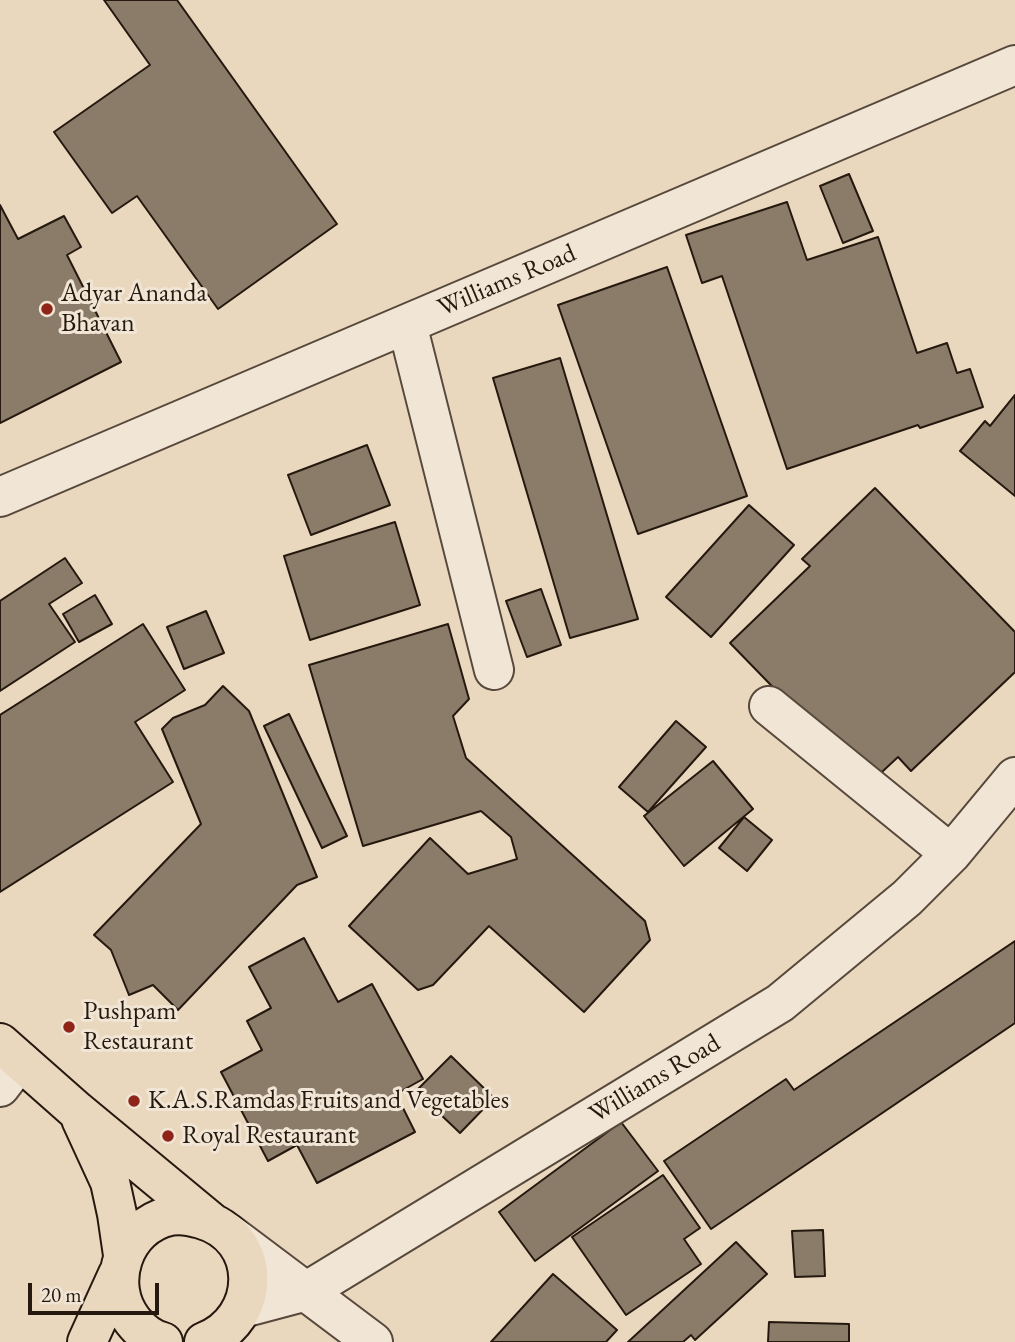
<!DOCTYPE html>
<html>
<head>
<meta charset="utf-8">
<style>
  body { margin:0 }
  #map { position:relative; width:1015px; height:1342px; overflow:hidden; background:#e9d7be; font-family:"EB Garamond",serif }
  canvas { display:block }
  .scale { position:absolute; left:28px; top:1283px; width:131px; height:32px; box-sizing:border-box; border:4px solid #25190f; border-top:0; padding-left:9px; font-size:21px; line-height:24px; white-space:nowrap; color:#25190f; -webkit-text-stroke:5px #f1e5d5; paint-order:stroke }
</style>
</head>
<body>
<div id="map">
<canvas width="1015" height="1342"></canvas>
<div class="scale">20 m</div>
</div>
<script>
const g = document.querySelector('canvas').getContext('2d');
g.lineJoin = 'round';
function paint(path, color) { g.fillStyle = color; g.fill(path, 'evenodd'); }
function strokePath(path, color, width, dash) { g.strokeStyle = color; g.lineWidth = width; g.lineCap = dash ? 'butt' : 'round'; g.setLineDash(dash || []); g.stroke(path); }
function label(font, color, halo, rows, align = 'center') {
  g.font = font + ' "EB Garamond",serif'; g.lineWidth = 6; g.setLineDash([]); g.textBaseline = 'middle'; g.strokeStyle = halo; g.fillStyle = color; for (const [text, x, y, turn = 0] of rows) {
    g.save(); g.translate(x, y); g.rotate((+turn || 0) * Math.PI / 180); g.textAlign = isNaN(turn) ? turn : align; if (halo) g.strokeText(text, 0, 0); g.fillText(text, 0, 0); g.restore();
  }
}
const building = new Path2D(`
  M 104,0 L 177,0 L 337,224 L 218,309 L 137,196 L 112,213 L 54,132 L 150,65 Z
  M 849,174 L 873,231 L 843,243 L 820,186 Z
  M 787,202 L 807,260 L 878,237 L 917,353 L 947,343 L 957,373 L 970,369 L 983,407 L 920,428 L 918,425 L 787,469 L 722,276 L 702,283 L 686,235 Z
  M 0,205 L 18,239 L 64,216 L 81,247 L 67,255 L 121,362 L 0,423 Z
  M 667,267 L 747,496 L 638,534 L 558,305 Z
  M 560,358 L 638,619 L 570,638 L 493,378 Z
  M 1015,395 L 1015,496 L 960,451 L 985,421 L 990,426 Z
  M 367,445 L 390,505 L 311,535 L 288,475 Z
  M 875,488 L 1015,632 L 1015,672 L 911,771 L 898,757 L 868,785 L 730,643 L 810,566 L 802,559 Z
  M 749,505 L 794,545 L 711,637 L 666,597 Z
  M 395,522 L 420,605 L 310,640 L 284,556 Z
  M 65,558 L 82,583 L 49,604 L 75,642 L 0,691 L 0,601 Z
  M 541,589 L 561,645 L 527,657 L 506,601 Z
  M 95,595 L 112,624 L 79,642 L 63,614 Z
  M 206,611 L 224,653 L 184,669 L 167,627 Z
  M 143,624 L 185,690 L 135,722 L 173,782 L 0,892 L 0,715 Z
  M 448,624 L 469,699 L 453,716 L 466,758 L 645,921 L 650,940 L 584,1012 L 489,926 L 433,985 L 418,990 L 349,926 L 430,838 L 468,874 L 517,859 L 511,837 L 481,811 L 363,846 L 309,665 Z
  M 223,686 L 249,711 L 317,877 L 297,885 L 178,1010 L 153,985 L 129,995 L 111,950 L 94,935 L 201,824 L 162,729 L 173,718 L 205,705 Z
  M 289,714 L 347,836 L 322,848 L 264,726 Z
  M 676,721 L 706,747 L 648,812 L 619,787 Z
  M 713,761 L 753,809 L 684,866 L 644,816 Z
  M 744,817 L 772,840 L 747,871 L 719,848 Z
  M 304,938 L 338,1002 L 372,984 L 423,1079 L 396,1094 L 415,1132 L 317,1183 L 297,1145 L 268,1161 L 221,1072 L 262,1050 L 247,1021 L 271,1008 L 249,967 Z
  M 1015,941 L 1015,1023 L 711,1229 L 664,1161 L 786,1079 L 794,1090 Z
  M 451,1056 L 494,1098 L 460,1133 L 416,1091 Z
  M 621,1122 L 658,1171 L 535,1261 L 499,1212 Z
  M 663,1175 L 700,1228 L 684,1239 L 701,1264 L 626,1315 L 572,1237 Z
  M 823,1230 L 825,1276 L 795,1277 L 792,1231 Z
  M 736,1242 L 767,1274 L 695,1340 L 691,1335 L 683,1342 L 628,1342 Z
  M 553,1274 L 617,1330 L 606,1342 L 491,1342 Z
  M 769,1322 L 849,1324 L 849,1342 L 768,1342 Z`);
const minor = new Path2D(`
  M 407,324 L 494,670
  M 0,497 L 1015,65
  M 769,706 L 951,854
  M 0,1087 L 20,1061
  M 228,1233 L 373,1342
  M 243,1308 L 307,1291 L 780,1003 L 907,898 L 951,854 L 1015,777`);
const major = new Path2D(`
  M 0,1043 L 77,1111 L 211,1222
  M 81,1119 L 110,1182 L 117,1214 L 123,1255
  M 87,1342 L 118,1274
  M 163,1342 C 151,1339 141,1331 133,1321 C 104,1285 123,1226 170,1216 C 180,1214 191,1216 201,1219 C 264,1237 263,1319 204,1342`);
const markers = [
  [47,309,7,"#8f2418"],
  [69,1027,7,"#8f2418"],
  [134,1101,7,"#8f2418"],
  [168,1136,7,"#8f2418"]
];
const streetNames = [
  ["Williams Road",507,281,-23],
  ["Williams Road",655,1079,-31]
];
const poiNames = [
  ["Adyar Ananda",61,294],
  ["Bhavan",61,324],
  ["Pushpam",83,1012],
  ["Restaurant",83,1042],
  ["K.A.S.Ramdas Fruits and Vegetables",148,1101],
  ["Royal Restaurant",182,1136]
];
paint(building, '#8b7c6a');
strokePath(building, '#25190f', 2);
strokePath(minor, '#56483b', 42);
strokePath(major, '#25190f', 42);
strokePath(minor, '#f1e5d5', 38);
strokePath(major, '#e9d7be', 38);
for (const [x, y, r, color] of markers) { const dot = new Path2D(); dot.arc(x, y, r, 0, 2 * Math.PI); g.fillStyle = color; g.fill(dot); strokePath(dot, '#f1e5d5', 2.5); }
label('26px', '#25190f', '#f1e5d5', streetNames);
label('26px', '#25190f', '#f1e5d5', poiNames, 'left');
</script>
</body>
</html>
